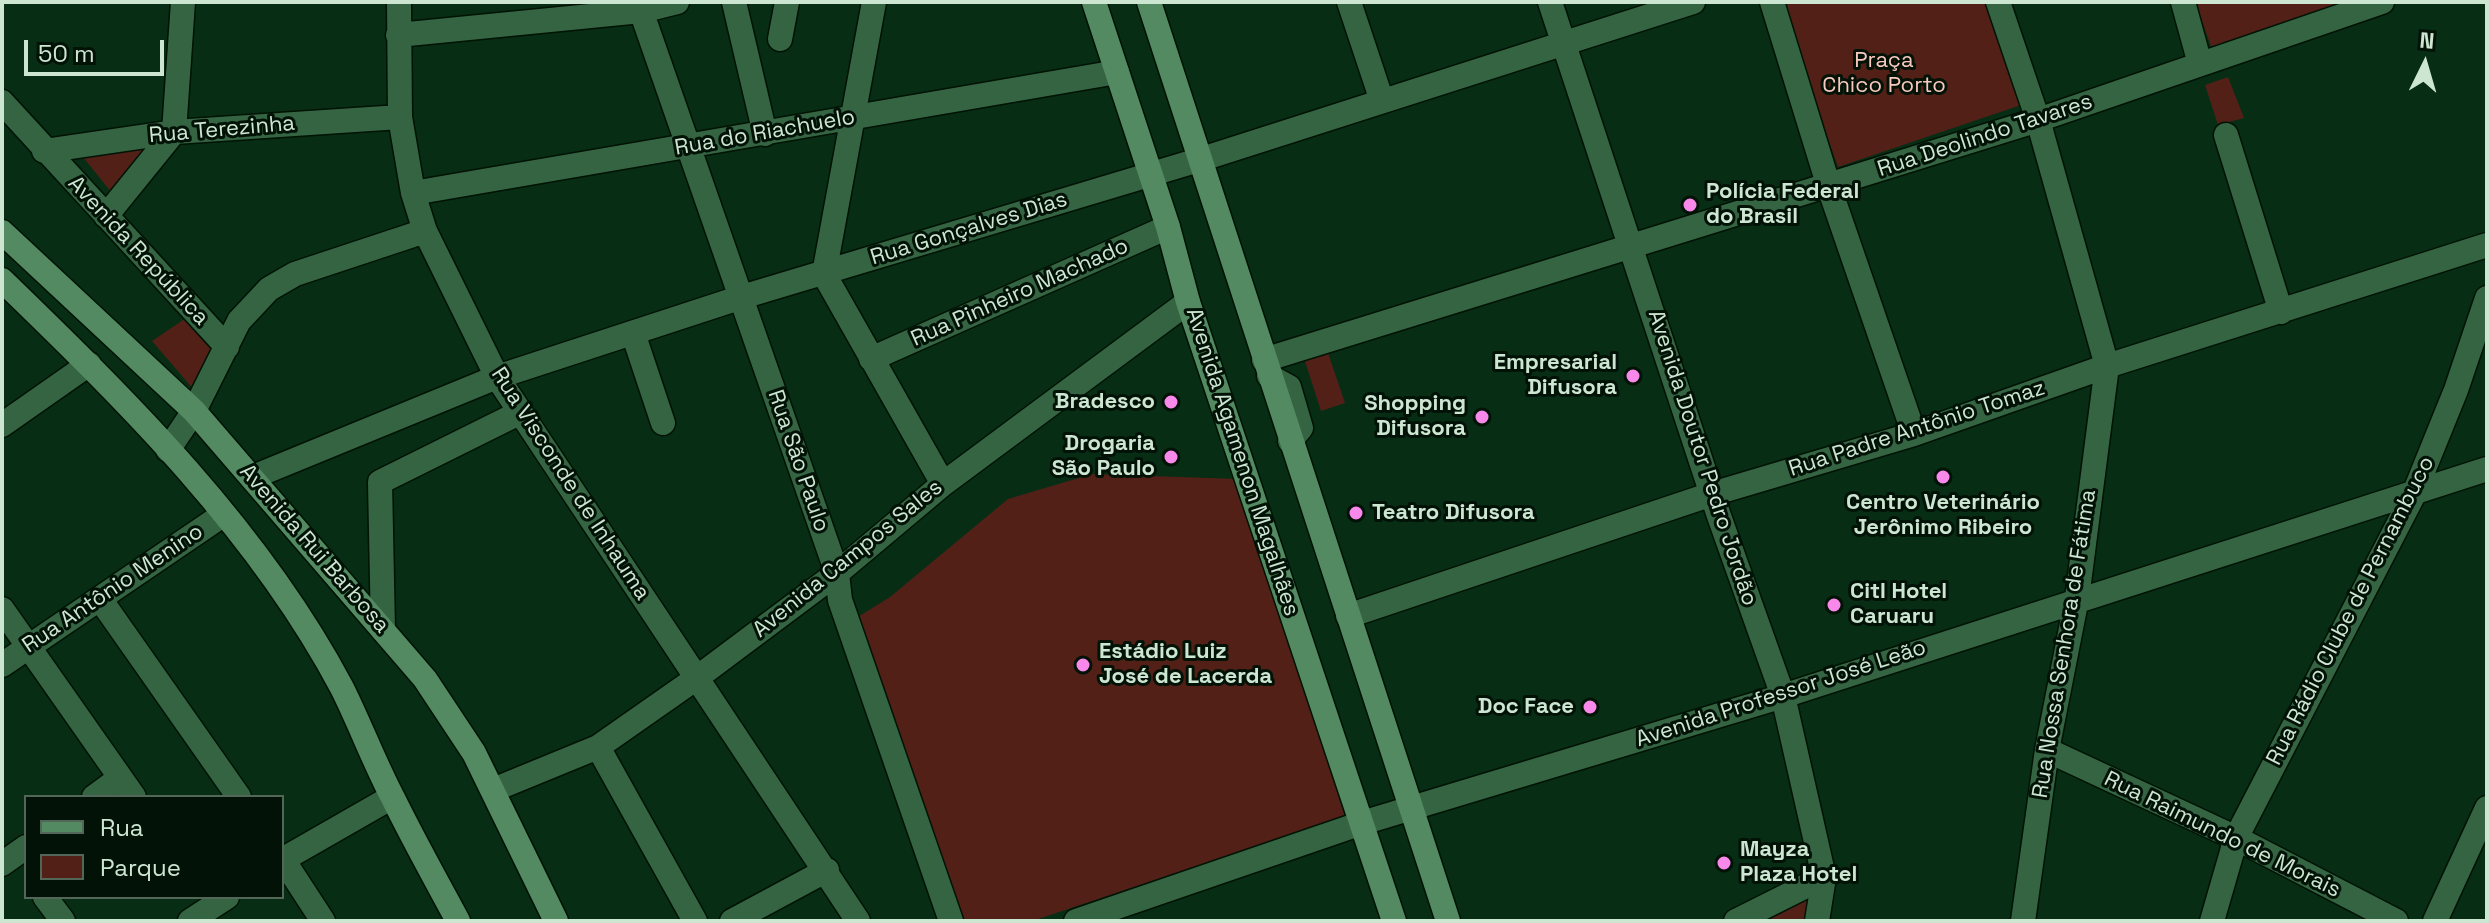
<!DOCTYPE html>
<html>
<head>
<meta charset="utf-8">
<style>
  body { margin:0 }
  #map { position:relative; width:2489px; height:923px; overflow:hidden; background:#072d15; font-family:"Space Grotesk",sans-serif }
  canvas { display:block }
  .frame { position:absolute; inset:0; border:4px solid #cde6d2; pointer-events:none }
  .legend { position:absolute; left:24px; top:795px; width:260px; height:104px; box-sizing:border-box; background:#021206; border:2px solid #536758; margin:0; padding:10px 14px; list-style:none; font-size:24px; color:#cde6d2 }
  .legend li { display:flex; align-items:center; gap:16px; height:40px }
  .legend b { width:40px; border:2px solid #536758 }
  .north { position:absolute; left:2385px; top:24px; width:80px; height:80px; -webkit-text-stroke:6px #021206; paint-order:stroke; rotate:5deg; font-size:22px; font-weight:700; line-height:32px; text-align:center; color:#cde6d2 }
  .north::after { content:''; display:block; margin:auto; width:28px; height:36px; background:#cde6d2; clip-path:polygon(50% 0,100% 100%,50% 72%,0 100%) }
  .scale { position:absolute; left:24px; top:40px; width:140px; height:36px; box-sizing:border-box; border:4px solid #cde6d2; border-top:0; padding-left:10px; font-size:24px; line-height:28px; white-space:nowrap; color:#cde6d2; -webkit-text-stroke:6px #021206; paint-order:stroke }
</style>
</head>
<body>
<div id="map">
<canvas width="2489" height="923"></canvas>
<div class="frame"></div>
<ul class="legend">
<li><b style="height:10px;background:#538a62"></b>Rua</li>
<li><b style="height:22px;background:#532017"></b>Parque</li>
</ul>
<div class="north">N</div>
<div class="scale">50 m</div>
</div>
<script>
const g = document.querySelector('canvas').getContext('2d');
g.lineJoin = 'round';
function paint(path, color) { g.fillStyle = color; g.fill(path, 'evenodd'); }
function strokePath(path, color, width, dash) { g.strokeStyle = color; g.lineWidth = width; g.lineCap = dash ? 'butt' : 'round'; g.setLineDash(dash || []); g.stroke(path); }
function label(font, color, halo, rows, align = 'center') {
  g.font = font + ' "Space Grotesk",sans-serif'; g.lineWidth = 6; g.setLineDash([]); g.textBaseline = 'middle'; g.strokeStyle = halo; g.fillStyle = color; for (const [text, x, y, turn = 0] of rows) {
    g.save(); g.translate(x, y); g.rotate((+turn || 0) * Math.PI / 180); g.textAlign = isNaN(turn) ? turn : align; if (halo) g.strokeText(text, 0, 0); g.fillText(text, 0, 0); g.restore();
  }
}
const green = new Path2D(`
  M 1780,2 L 1988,2 L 2024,104 L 1838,167 Z
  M 2195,2 L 2357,2 L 2212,49 Z
  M 2228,77 L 2244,118 L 2218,125 L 2205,85 Z
  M 161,143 L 112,193 L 78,151 Z
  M 189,316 L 216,348 L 201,398 L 152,341 Z
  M 1326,347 L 1345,403 L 1321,411 L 1303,355 Z
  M 1092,474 L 1239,479 L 1345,817 L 1032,921 L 959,921 L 853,620 L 890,597 L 1008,499 Z
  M 1815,895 L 1811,921 L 1767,921 Z`);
const minor = new Path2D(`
  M 399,2 L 400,117 L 413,193 L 425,231 L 497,377 L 858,921
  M 638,2 L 837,573 L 840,600 L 951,921
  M 734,2 L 765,134
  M 874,2 L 824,274 L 943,484
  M 1349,2 L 1382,101
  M 1550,2 L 1719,516 L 1783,696 L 1824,877 L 1817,921
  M 1772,2 L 1829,187 L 1914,434
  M 1998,2 L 2038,120 L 2107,366 L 2077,598 L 2047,750 L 2023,921
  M 2183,2 L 2200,64
  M 398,35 L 641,11 L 677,2
  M 780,39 L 787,2
  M 2,102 L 227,347
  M 2226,135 L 2281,312
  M 44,151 L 174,132 L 400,117
  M 413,193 L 1117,72
  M 106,216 L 174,132 L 183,2
  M 633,333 L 663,423
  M 871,359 L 1168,227
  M 1264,360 L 2038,120 L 2382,2
  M 1269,376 L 1289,387 L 1301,428 L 1290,441
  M 2,425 L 89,364
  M 168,450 L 194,411 L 239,321 L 269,289 L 295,274 L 425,231
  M 253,477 L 497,377 L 742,297 L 1202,159 L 1693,2
  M 100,599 L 239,797
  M 2,609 L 134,797
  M 1348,616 L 1712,494 L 1914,434 L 2107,366 L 2487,245
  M 383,630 L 380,482 L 519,413
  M 2,665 L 224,514
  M 598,747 L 695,921
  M 2047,750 L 2236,838 L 2396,921
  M 493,790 L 598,747 L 698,677 L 837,573 L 943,484 L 1188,302
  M 94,797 L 120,778
  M 282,858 L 323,921
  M 282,860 L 392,797
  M 2,864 L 26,847
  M 45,897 L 63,921
  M 190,921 L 227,897
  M 732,921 L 827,870
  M 1076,921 L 1362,823 L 1783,696 L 2487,469
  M 1736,921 L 1824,877
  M 2212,921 L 2236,838 L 2413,496 L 2456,390 L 2487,298
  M 2435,921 L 2487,808`);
const major = new Path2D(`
  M 1094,2 L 1168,227 L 1188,302 L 1394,921
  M 1149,2 L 1448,921
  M 2,232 L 194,411 L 425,679 L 474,753 L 556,921
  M 2,280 C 128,402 259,531 342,688 C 360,724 374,762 393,798 C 413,839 436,880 458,921`);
const markers = [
  [1690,205,8,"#f888ea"],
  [1633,376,8,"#f888ea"],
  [1171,402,8,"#f888ea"],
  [1482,417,8,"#f888ea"],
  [1171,457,8,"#f888ea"],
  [1943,477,8,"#f888ea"],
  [1356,513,8,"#f888ea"],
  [1834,605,8,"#f888ea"],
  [1083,665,8,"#f888ea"],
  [1590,707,8,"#f888ea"],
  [1724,863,8,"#f888ea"]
];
const parkNames = [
  ["Praça",1884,61],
  ["Chico Porto",1884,86]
];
const streetNames = [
  ["Rua Terezinha",222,130,-5],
  ["Rua do Riachuelo",765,133,-10],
  ["Rua Deolindo Tavares",1985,136,-18],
  ["Rua Gonçalves Dias",969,229,-17],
  ["Avenida República",138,251,47],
  ["Rua Pinheiro Machado",1020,293,-24],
  ["Rua Padre Antônio Tomaz",1917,429,-18],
  ["Avenida Doutor Pedro Jordão",1702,458,72],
  ["Rua São Paulo",798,461,71],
  ["Avenida Agamenon Magalhães",1242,462,72],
  ["Rua Visconde de Inhauma",570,484,57],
  ["Avenida Rui Barbosa",314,549,49],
  ["Avenida Campos Sales",848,559,-39],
  ["Rua Antônio Menino",113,589,-34],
  ["Rua Rádio Clube de Pernambuco",2351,611,-63],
  ["Rua Nossa Senhora de Fátima",2065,644,-81],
  ["Avenida Professor José Leão",1781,694,-18],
  ["Rua Raimundo de Morais",2222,835,26]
];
const poiNames = [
  ["Polícia Federal",1706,192],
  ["do Brasil",1706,217],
  ["Empresarial",1617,363,"right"],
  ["Difusora",1617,388,"right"],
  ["Bradesco",1155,402,"right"],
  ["Shopping",1466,404,"right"],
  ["Difusora",1466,429,"right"],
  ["Drogaria",1155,444,"right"],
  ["São Paulo",1155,469,"right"],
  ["Centro Veterinário",1943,503,"center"],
  ["Jerônimo Ribeiro",1943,528,"center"],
  ["Teatro Difusora",1372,513],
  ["CitI Hotel",1850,592],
  ["Caruaru",1850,617],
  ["Estádio Luiz",1099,652],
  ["José de Lacerda",1099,677],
  ["Doc Face",1574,707,"right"],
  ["Mayza",1740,850],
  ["Plaza Hotel",1740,875]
];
paint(green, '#532017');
strokePath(minor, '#001304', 27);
strokePath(major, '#001304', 27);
strokePath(minor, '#356443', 24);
strokePath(major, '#538a62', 24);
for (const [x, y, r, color] of markers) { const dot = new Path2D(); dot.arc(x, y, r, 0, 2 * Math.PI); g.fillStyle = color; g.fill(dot); strokePath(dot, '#021206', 3); }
label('22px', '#f9c9bf', '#021206', parkNames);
label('22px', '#cde6d2', '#021206', streetNames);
label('bold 22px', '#cde6d2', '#021206', poiNames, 'left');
</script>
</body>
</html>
